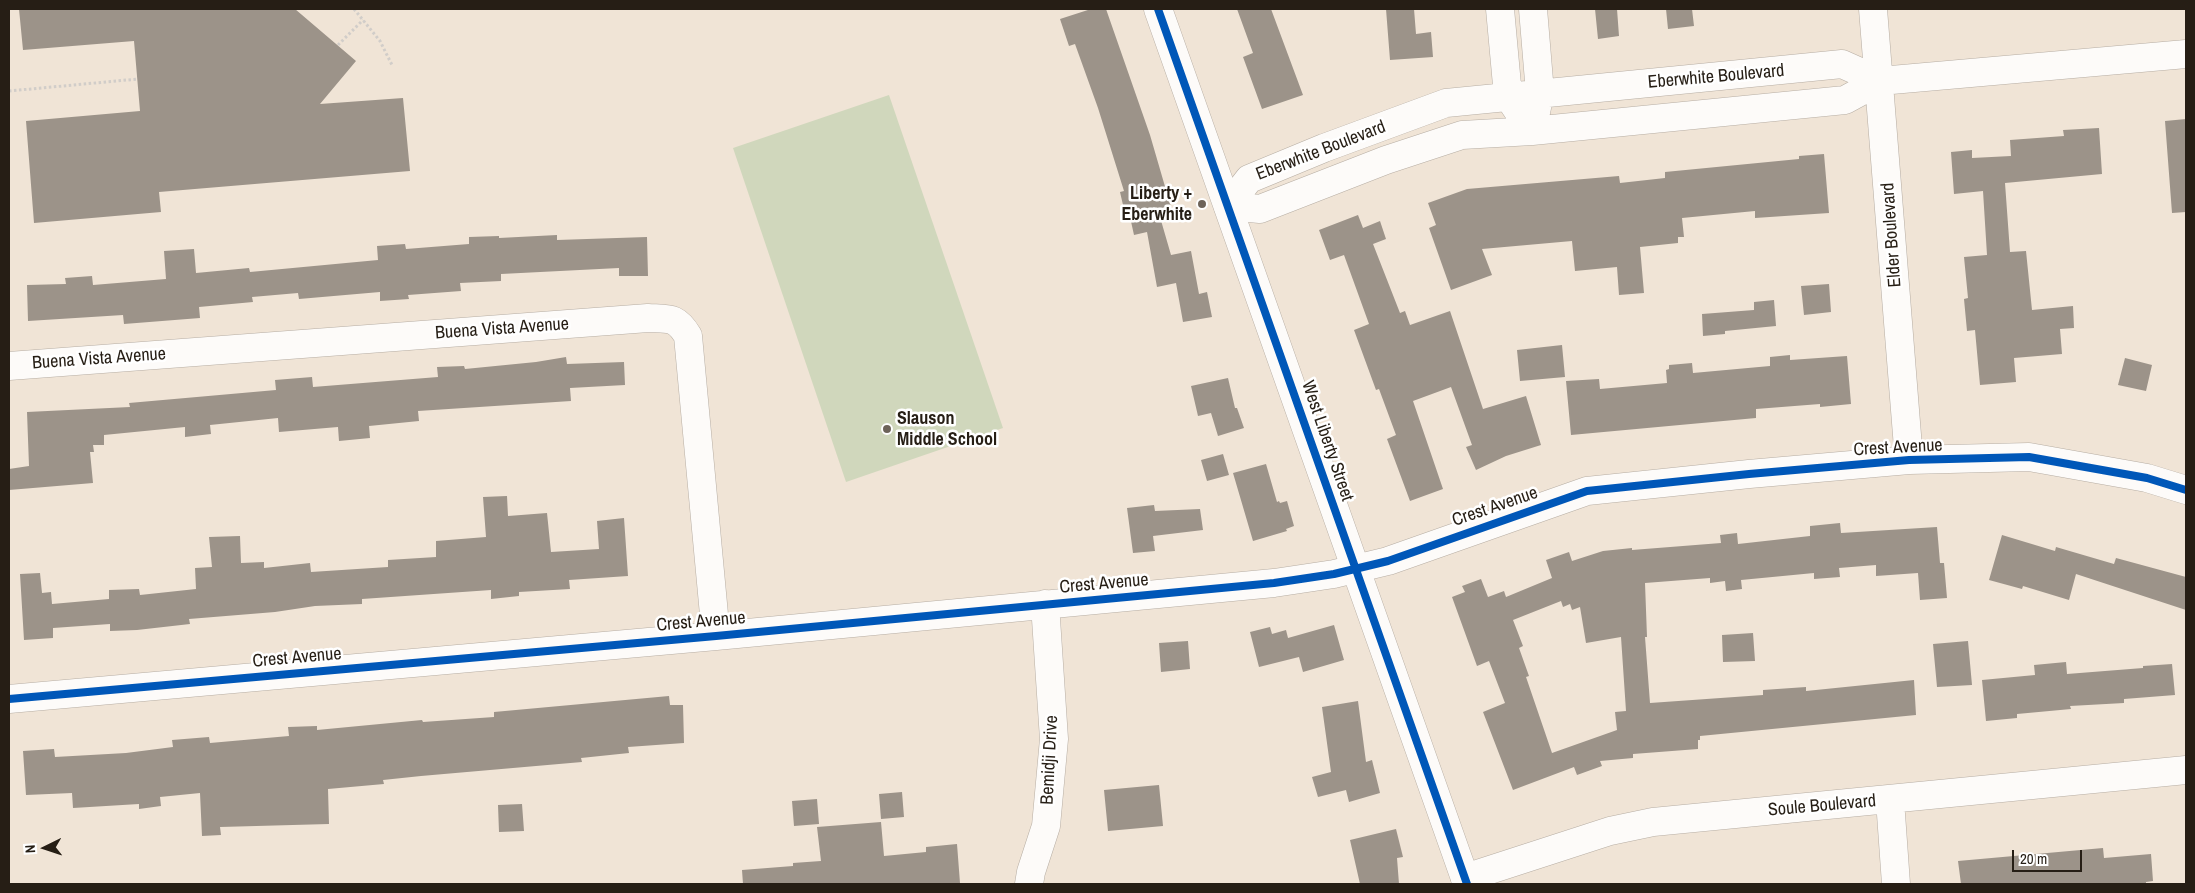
<!DOCTYPE html>
<html>
<head>
<meta charset="utf-8">
<style>
  body { margin:0 }
  #map { position:relative; width:2195px; height:893px; overflow:hidden; background:#f0e4d6; font-family:"Archivo Narrow",sans-serif }
  canvas { display:block }
  .frame { position:absolute; inset:0; border:10px solid #261e15; pointer-events:none }
  .north { position:absolute; left:20px; top:823px; width:50px; height:50px; -webkit-text-stroke:4px #fff; paint-order:stroke; rotate:266deg; font-size:14px; font-weight:700; line-height:20px; text-align:center; color:#261e15 }
  .north::after { content:''; display:block; margin:auto; width:18px; height:22px; background:#261e15; clip-path:polygon(50% 0,100% 100%,50% 72%,0 100%) }
  .scale { position:absolute; left:2012px; top:850px; width:70px; height:22px; box-sizing:border-box; border:2px solid #261e15; border-top:0; padding-left:6px; font-size:15px; line-height:18px; white-space:nowrap; color:#261e15; -webkit-text-stroke:4px #fff; paint-order:stroke }
</style>
</head>
<body>
<div id="map">
<canvas width="2195" height="893"></canvas>
<div class="frame"></div>
<div class="north">N</div>
<div class="scale">20 m</div>
</div>
<script>
const g = document.querySelector('canvas').getContext('2d');
g.lineJoin = 'round';
function paint(path, color) { g.fillStyle = color; g.fill(path, 'evenodd'); }
function strokePath(path, color, width, dash) { g.strokeStyle = color; g.lineWidth = width; g.lineCap = dash ? 'butt' : 'round'; g.setLineDash(dash || []); g.stroke(path); }
function label(font, color, halo, rows, align = 'center') {
  g.font = font + ' "Archivo Narrow",sans-serif'; g.lineWidth = 5; g.setLineDash([]); g.textBaseline = 'middle'; g.strokeStyle = halo; g.fillStyle = color; for (const [text, x, y, turn = 0] of rows) {
    g.save(); g.translate(x, y); g.rotate((+turn || 0) * Math.PI / 180); g.textAlign = isNaN(turn) ? turn : align; if (halo) g.strokeText(text, 0, 0); g.fillText(text, 0, 0); g.restore();
  }
}
const green = new Path2D(`
  M 889,95 L 1003,428 L 846,482 L 733,148 Z`);
const building = new Path2D(`
  M 19,9 L 295,9 L 356,61 L 320,104 L 403,98 L 410,171 L 159,192 L 161,212 L 34,223 L 26,121 L 140,111 L 134,41 L 23,50 Z
  M 1091,9 L 1106,9 L 1150,135 L 1173,214 L 1160,217 L 1171,255 L 1191,251 L 1199,294 L 1207,292 L 1212,317 L 1183,322 L 1176,283 L 1157,287 L 1147,232 L 1134,235 L 1130,217 L 1126,218 L 1120,192 L 1124,191 L 1098,108 L 1075,44 L 1069,46 L 1060,19 Z
  M 1237,9 L 1271,9 L 1303,95 L 1262,109 L 1243,57 L 1253,53 Z
  M 1386,9 L 1414,9 L 1416,34 L 1431,32 L 1433,57 L 1390,60 Z
  M 1595,9 L 1617,9 L 1619,36 L 1598,39 Z
  M 1666,9 L 1692,9 L 1694,26 L 1668,29 Z
  M 2186,119 L 2186,212 L 2172,213 L 2165,121 Z
  M 2099,128 L 2102,174 L 2005,183 L 2010,252 L 2026,251 L 2032,310 L 2073,306 L 2074,328 L 2060,329 L 2062,354 L 2014,358 L 2016,382 L 1980,385 L 1975,330 L 1967,331 L 1964,299 L 1968,298 L 1964,257 L 1987,255 L 1983,191 L 1954,194 L 1951,152 L 1972,150 L 1972,158 L 2011,156 L 2010,140 L 2064,136 L 2063,130 Z
  M 1824,154 L 1829,213 L 1755,218 L 1755,211 L 1682,218 L 1684,237 L 1678,237 L 1678,243 L 1640,247 L 1644,293 L 1619,295 L 1617,267 L 1575,271 L 1572,241 L 1482,249 L 1492,275 L 1451,290 L 1429,228 L 1436,225 L 1428,203 L 1467,189 L 1619,176 L 1620,183 L 1665,178 L 1665,172 L 1799,159 L 1799,156 Z
  M 1358,215 L 1363,228 L 1380,221 L 1386,239 L 1373,244 L 1400,313 L 1405,311 L 1410,325 L 1450,311 L 1483,409 L 1526,396 L 1541,445 L 1506,456 L 1476,470 L 1466,447 L 1472,445 L 1451,387 L 1413,401 L 1443,489 L 1410,501 L 1387,439 L 1396,435 L 1379,389 L 1376,390 L 1354,330 L 1369,324 L 1344,255 L 1330,260 L 1319,230 Z
  M 557,235 L 557,240 L 647,237 L 648,276 L 619,276 L 619,268 L 501,274 L 501,281 L 460,283 L 461,291 L 408,295 L 409,299 L 380,301 L 380,292 L 299,299 L 298,293 L 252,297 L 253,302 L 199,307 L 200,318 L 124,324 L 123,315 L 28,321 L 27,285 L 66,284 L 65,278 L 92,276 L 93,285 L 166,279 L 164,251 L 194,249 L 196,273 L 249,268 L 250,272 L 378,260 L 377,246 L 405,244 L 406,249 L 469,244 L 469,237 L 499,236 L 499,238 Z
  M 1829,284 L 1831,312 L 1804,315 L 1801,286 Z
  M 1774,300 L 1776,326 L 1725,331 L 1725,334 L 1703,336 L 1702,314 L 1754,310 L 1754,302 Z
  M 1562,345 L 1565,377 L 1520,381 L 1517,350 Z
  M 1790,355 L 1790,360 L 1847,356 L 1851,404 L 1820,407 L 1820,404 L 1756,409 L 1756,418 L 1571,435 L 1566,381 L 1599,379 L 1600,389 L 1667,383 L 1666,370 L 1669,369 L 1669,365 L 1692,363 L 1693,373 L 1770,366 L 1770,357 Z
  M 566,357 L 567,364 L 624,362 L 625,385 L 570,388 L 571,401 L 418,411 L 419,421 L 369,426 L 370,438 L 339,441 L 338,427 L 279,432 L 278,418 L 210,425 L 211,434 L 185,437 L 185,427 L 104,435 L 104,445 L 93,445 L 94,452 L 90,452 L 93,483 L 9,490 L 9,469 L 29,466 L 27,412 L 130,407 L 129,403 L 276,390 L 275,380 L 312,377 L 313,387 L 438,377 L 437,367 L 464,366 L 465,369 L 536,362 Z
  M 2125,358 L 2152,365 L 2146,391 L 2118,385 Z
  M 1228,378 L 1235,408 L 1237,408 L 1244,428 L 1218,436 L 1211,413 L 1198,416 L 1191,386 Z
  M 1223,454 L 1229,475 L 1207,481 L 1201,460 Z
  M 1266,464 L 1277,502 L 1279,501 L 1280,503 L 1287,501 L 1294,526 L 1286,529 L 1287,531 L 1253,541 L 1233,473 Z
  M 507,496 L 508,516 L 547,513 L 551,552 L 599,549 L 597,521 L 624,518 L 628,576 L 569,580 L 570,589 L 519,592 L 519,596 L 491,599 L 491,590 L 362,599 L 362,604 L 315,606 L 275,612 L 189,619 L 190,624 L 137,630 L 110,631 L 110,624 L 53,628 L 53,638 L 24,640 L 20,574 L 40,573 L 42,593 L 51,592 L 52,604 L 109,599 L 109,590 L 139,589 L 140,595 L 196,589 L 195,568 L 212,567 L 209,537 L 240,536 L 241,563 L 264,562 L 264,568 L 310,563 L 311,572 L 388,567 L 388,560 L 436,557 L 436,541 L 486,537 L 483,497 Z
  M 1154,505 L 1155,511 L 1200,509 L 1203,530 L 1153,536 L 1155,551 L 1133,553 L 1127,508 Z
  M 1840,523 L 1841,533 L 1937,527 L 1940,563 L 1944,563 L 1947,598 L 1920,600 L 1918,573 L 1876,576 L 1876,565 L 1839,568 L 1840,577 L 1814,579 L 1814,573 L 1741,580 L 1742,589 L 1726,591 L 1725,581 L 1710,583 L 1710,578 L 1645,583 L 1647,637 L 1645,637 L 1650,703 L 1763,695 L 1763,690 L 1806,687 L 1806,691 L 1914,680 L 1916,715 L 1700,736 L 1700,740 L 1698,740 L 1698,749 L 1633,754 L 1633,758 L 1600,761 L 1602,766 L 1577,775 L 1574,767 L 1513,790 L 1483,712 L 1505,703 L 1489,661 L 1477,666 L 1452,597 L 1465,592 L 1462,586 L 1481,579 L 1488,597 L 1504,591 L 1506,597 L 1552,578 L 1546,560 L 1569,552 L 1572,561 L 1603,551 L 1632,548 L 1632,550 L 1721,543 L 1720,535 L 1737,533 L 1738,544 L 1810,536 L 1810,526 ZM 1561,601 L 1563,607 L 1570,604 L 1572,610 L 1580,607 L 1586,643 L 1621,637 L 1626,711 L 1615,712 L 1617,730 L 1552,753 L 1526,677 L 1529,676 L 1519,648 L 1523,646 L 1513,620 Z
  M 2002,535 L 2055,551 L 2056,547 L 2114,564 L 2116,558 L 2186,577 L 2186,610 L 2076,574 L 2069,600 L 2023,586 L 2022,589 L 1989,580 Z
  M 1334,625 L 1344,660 L 1303,672 L 1299,657 L 1259,667 L 1250,632 L 1270,627 L 1272,634 L 1286,630 L 1288,638 Z
  M 1753,633 L 1755,661 L 1723,662 L 1722,635 Z
  M 1188,641 L 1190,669 L 1161,672 L 1159,643 Z
  M 1968,641 L 1972,685 L 1937,687 L 1933,644 Z
  M 2066,662 L 2067,674 L 2143,668 L 2143,666 L 2172,664 L 2175,695 L 2124,699 L 2124,703 L 2070,706 L 2071,709 L 2017,714 L 2017,718 L 1986,721 L 1982,680 L 2035,675 L 2034,665 Z
  M 669,696 L 670,705 L 683,705 L 684,743 L 628,747 L 629,753 L 581,758 L 582,762 L 421,776 L 383,780 L 384,784 L 328,789 L 329,824 L 220,827 L 221,835 L 202,836 L 200,793 L 160,797 L 161,806 L 139,809 L 139,804 L 73,808 L 72,793 L 26,795 L 23,751 L 54,749 L 55,757 L 126,753 L 173,747 L 172,740 L 209,737 L 210,743 L 289,736 L 288,727 L 317,726 L 317,730 L 422,720 L 423,722 L 494,717 L 494,712 Z
  M 1358,701 L 1366,762 L 1372,760 L 1380,793 L 1349,802 L 1346,790 L 1318,797 L 1312,777 L 1331,772 L 1322,707 Z
  M 1159,785 L 1163,826 L 1108,831 L 1104,790 Z
  M 902,792 L 904,817 L 881,819 L 879,794 Z
  M 817,799 L 819,824 L 794,826 L 792,801 Z
  M 522,804 L 524,831 L 499,832 L 498,805 Z
  M 881,822 L 884,856 L 926,852 L 926,847 L 957,844 L 960,883 L 743,884 L 742,870 L 793,866 L 793,863 L 821,861 L 817,827 Z
  M 1396,829 L 1403,857 L 1397,858 L 1399,884 L 1360,884 L 1350,840 Z
  M 2103,848 L 2104,858 L 2151,854 L 2153,881 L 2146,882 L 2146,884 L 1961,884 L 1958,861 Z`);
const path = new Path2D(`
  M 354,9 L 380,41 L 392,65
  M 338,45 L 363,20
  M 9,91 L 138,79`);
const minor = new Path2D(`
  M 1500,9 L 1508,96 L 1518,111
  M 1533,9 L 1540,93 L 1536,112
  M 1873,9 L 1909,460
  M 1228,206 L 1260,209 L 1386,160 L 1462,135 L 1532,131 L 1845,100 L 1880,81 L 2186,54
  M 1228,206 L 1249,179 L 1324,148 L 1446,103 L 1842,64 L 1880,81
  M 9,366 L 648,318 C 669,319 676,316 688,336 L 716,636
  M 9,699 L 716,636 L 1274,583 L 1334,574 L 1388,561 L 1587,491 L 1749,474 L 1909,460 L 2029,457 L 2147,478 L 2186,490
  M 1890,800 L 1896,884
  M 1465,878 L 1610,831 L 1653,822 L 2186,770
  M 1029,884 L 1031,872 L 1046,826 L 1054,739 L 1045,604`);
const major = new Path2D(`
  M 1158,9 L 1467,884`);
const cycleway = new Path2D(`
  M 1158,9 L 1467,884
  M 9,699 L 716,636 L 1274,583 L 1334,574 L 1388,561 L 1587,491 L 1749,474 L 1909,460 L 2029,457 L 2147,478 L 2186,490`);
const markers = [
  [1202,204,5,"#6d6359"],
  [887,429,5,"#6d6359"]
];
const streetNames = [
  ["Eberwhite Boulevard",1716,77,-5],
  ["Eberwhite Boulevard",1321,151,-21],
  ["Elder Boulevard",1892,235,-94],
  ["Buena Vista Avenue",502,329,-4],
  ["Buena Vista Avenue",99,359,-4],
  ["West Liberty Street",1327,441,71],
  ["Crest Avenue",1898,448,-3],
  ["Crest Avenue",1495,507,-19],
  ["Crest Avenue",1104,584,-5],
  ["Crest Avenue",701,622,-5],
  ["Crest Avenue",297,658,-5],
  ["Bemidji Drive",1050,760,-87],
  ["Soule Boulevard",1822,806,-5]
];
const poiNames = [
  ["Liberty +",1192,194],
  ["Eberwhite",1192,215],
  ["Slauson",897,419,"left"],
  ["Middle School",897,440,"left"]
];
paint(green, '#d0d7bc');
paint(building, '#9c9389');
strokePath(minor, '#b6ada3', 29);
strokePath(major, '#b6ada3', 29);
strokePath(path, '#d1cdc9', 3, [2.5, 2.5]);
strokePath(minor, '#fdfbf9', 28);
strokePath(major, '#fdfbf9', 28);
strokePath(cycleway, '#0057b8', 8);
for (const [x, y, r, color] of markers) { const dot = new Path2D(); dot.arc(x, y, r, 0, 2 * Math.PI); g.fillStyle = color; g.fill(dot); strokePath(dot, '#fff', 2); }
label('18px', '#261e15', '#fff', streetNames);
label('bold 18px', '#261e15', '#fff', poiNames, 'right');
</script>
</body>
</html>
